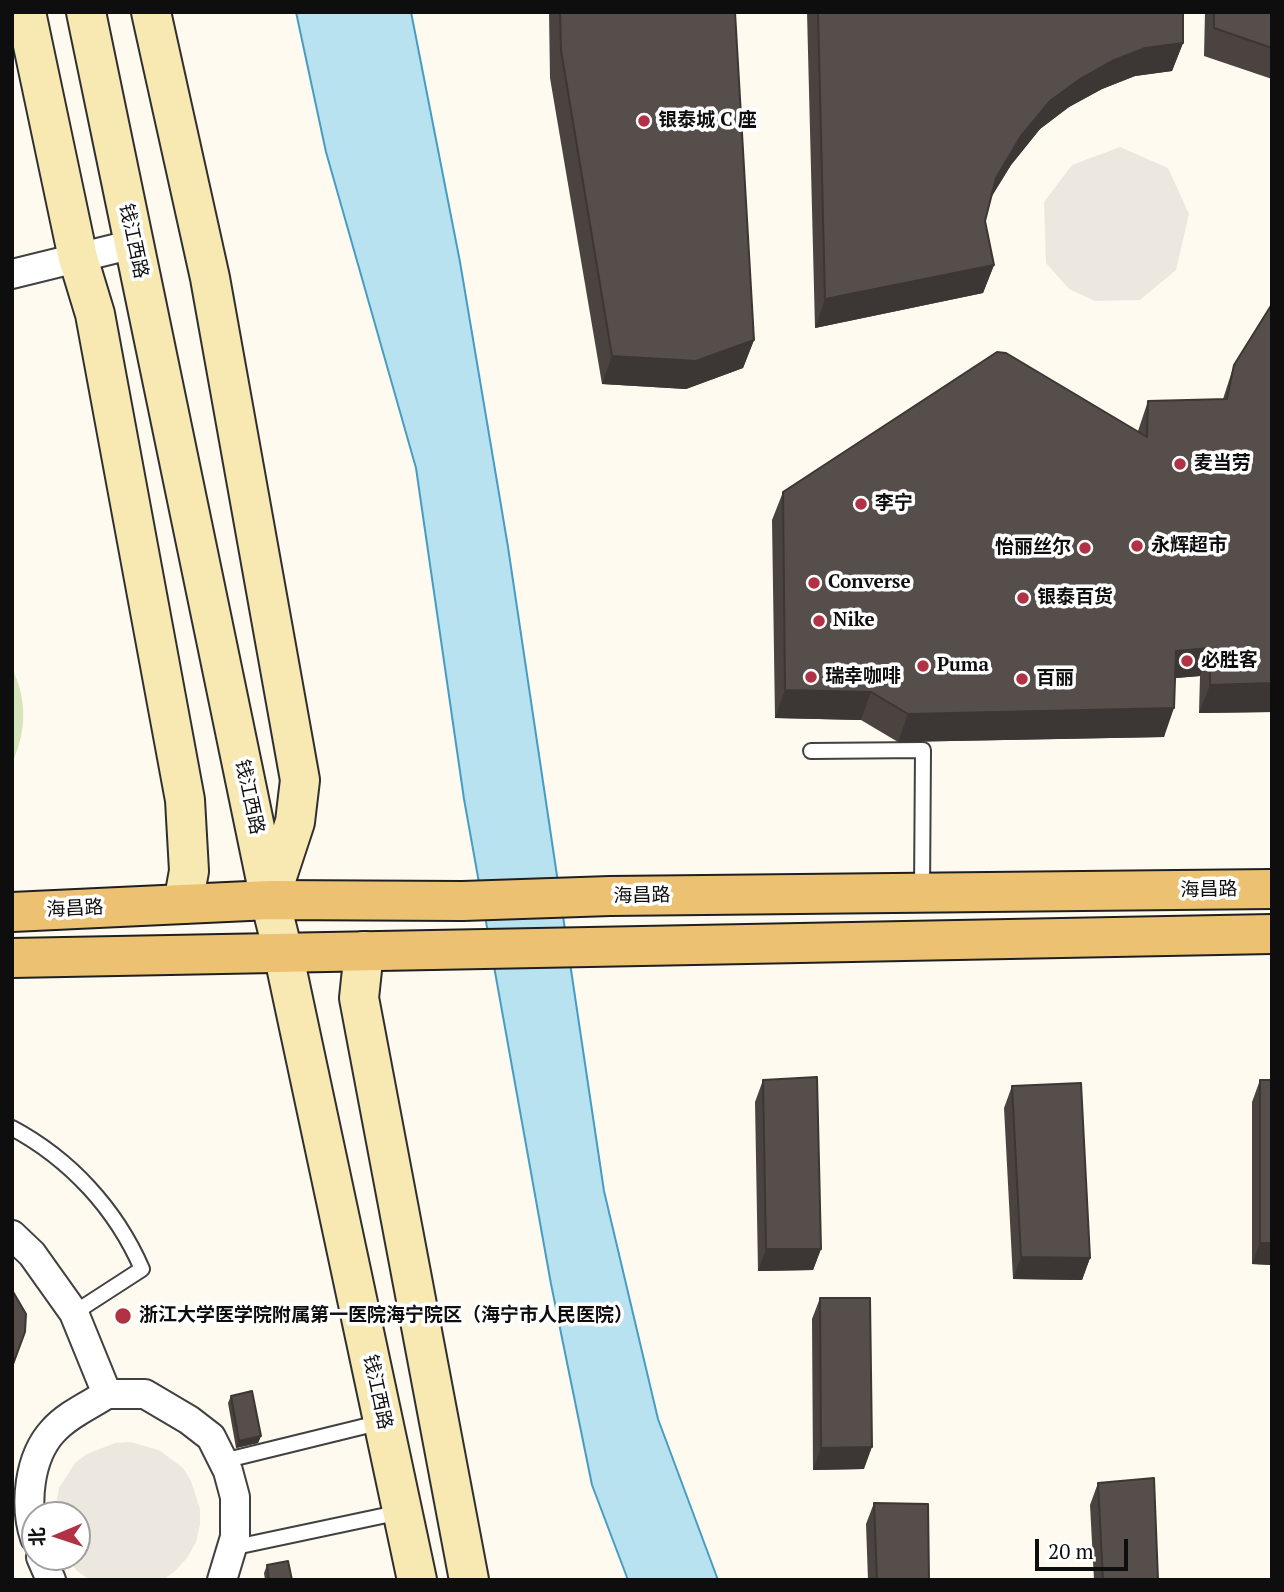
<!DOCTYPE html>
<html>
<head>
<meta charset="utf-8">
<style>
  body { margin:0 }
  #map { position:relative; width:1284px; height:1592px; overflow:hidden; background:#fefaf0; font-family:"PT Serif","Noto Sans SC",serif }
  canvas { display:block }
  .frame { position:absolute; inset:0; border:14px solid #0e0e0e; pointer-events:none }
  .north { position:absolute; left:21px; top:1501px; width:70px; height:70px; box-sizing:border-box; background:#fff; border:2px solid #9f9f9f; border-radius:50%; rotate:268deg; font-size:19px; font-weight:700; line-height:28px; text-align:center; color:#0e0e0e }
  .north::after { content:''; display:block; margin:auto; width:24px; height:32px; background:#b13245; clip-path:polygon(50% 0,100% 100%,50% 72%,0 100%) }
  .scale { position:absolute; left:1035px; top:1539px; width:93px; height:32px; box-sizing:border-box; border:4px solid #0e0e0e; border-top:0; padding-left:9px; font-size:21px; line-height:24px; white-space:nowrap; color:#0e0e0e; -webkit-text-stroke:5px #fff; paint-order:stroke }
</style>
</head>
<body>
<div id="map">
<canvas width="1284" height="1592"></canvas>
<div class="frame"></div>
<div class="north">北</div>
<div class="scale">20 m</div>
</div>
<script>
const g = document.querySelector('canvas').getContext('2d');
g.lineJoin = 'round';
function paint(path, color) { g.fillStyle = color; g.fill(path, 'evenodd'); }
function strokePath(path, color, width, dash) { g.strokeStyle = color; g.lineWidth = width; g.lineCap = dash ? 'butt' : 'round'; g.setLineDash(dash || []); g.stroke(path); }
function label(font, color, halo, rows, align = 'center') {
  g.font = font + ' "PT Serif","Noto Sans SC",serif'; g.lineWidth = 7; g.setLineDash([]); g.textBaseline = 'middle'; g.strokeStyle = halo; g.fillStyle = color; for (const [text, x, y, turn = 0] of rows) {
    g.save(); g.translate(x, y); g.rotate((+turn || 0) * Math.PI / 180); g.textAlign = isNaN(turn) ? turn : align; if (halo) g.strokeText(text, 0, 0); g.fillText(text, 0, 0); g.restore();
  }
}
const green = new Path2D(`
  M 12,668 C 27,700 27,730 12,763 Z`);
const plaza = new Path2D(`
  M 1120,147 L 1168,168 L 1189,214 L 1176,270 L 1140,300 L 1095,301 L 1069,289 L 1046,263 L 1044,202 L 1072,165 Z
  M 130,1442 L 159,1450 L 183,1468 L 191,1481 L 200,1509 L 200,1525 L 196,1542 L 187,1558 L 175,1571 L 163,1580 L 90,1580 L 77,1571 L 66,1557 L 77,1557 L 77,1515 L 54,1515 L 59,1488 L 75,1463 L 87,1454 L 115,1443 Z`);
const water = new Path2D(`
  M 296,12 L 411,12 L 460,262 L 508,547 L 604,1191 L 658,1419 L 718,1580 L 628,1580 L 592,1485 L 551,1284 L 464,799 L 416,468 L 326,152 Z`);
const service = new Path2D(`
  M 811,751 L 923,750 L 922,892
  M 12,1128 C 70,1159 116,1209 142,1269 L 74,1313
  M 223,1461 L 382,1422
  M 231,1548 L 401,1512`);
const minor = new Path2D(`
  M 12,274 L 134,244
  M 12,1235 L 32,1254 L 74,1313 L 107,1394 L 145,1394 L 189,1420 L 211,1437 L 228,1471 L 235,1497 L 235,1537 L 222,1580
  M 35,1538 C 24,1505 29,1457 53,1431 C 67,1415 90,1405 107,1394
  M 41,1557 L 51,1580`);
const secondary = new Path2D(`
  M 26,12 L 78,258 L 95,314 L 185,800 L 189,871 L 183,904
  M 86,12 L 270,900 L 283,952 L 417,1580
  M 151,12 L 210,278 L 300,780 L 295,822 L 270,898
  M 364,951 L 359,998 L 469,1580`);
const primary = new Path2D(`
  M 12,912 L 270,900 L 463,901 L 610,896 L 1272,889
  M 12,958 L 1272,934`);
const wall = new Path2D(`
  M 549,12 L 735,12 L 754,340 L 743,368 L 686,389 L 602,384 L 550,78 Z
  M 807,12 L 1183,12 L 1183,43 L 1172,71 L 1135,76 L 1102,89 L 1069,107 L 1040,129 L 1011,165 L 991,197 L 985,221 L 994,265 L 983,293 L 815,328 Z
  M 1205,12 L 1272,12 L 1272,79 L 1204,56 Z
  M 1234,365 L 1272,712 L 1199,713 L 1200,676 L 1175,678 L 1164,737 L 898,742 L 861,720 L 775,718 L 772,520 L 783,492 L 1138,431 L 1148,401 L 1223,399 Z
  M 763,1080 L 821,1249 L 813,1270 L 758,1271 L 755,1102 Z
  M 1260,1080 L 1272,1080 L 1272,1265 L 1252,1264 L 1252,1102 Z
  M 1012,1086 L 1090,1258 L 1082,1280 L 1013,1279 L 1004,1108 Z
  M 820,1298 L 864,1469 L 813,1470 L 812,1319 Z
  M 231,1396 L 261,1436 L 258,1443 L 236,1448 L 228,1403 Z
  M 1098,1483 L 1158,1580 L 1094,1580 L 1090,1505 Z
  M 874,1503 L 929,1580 L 868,1580 L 866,1524 Z
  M 267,1565 L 292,1580 L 265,1580 L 264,1573 Z`);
const shadedWall = new Path2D(`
  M 1183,43 L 1172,71 L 1135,76 L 1102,89 L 1069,107 L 1040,129 L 1011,165 L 986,206 L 996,178 L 1021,136 L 1050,101 L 1080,79 L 1112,61 L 1145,48 Z
  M 994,265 L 983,293 L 815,328 L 825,299 Z
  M 754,340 L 743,368 L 686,389 L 602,384 L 612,356 Z
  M 1210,648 L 1200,676 L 1165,679 L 1176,651 Z
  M 1272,683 L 1272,712 L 1199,713 L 1210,685 Z
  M 785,690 L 871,692 L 861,720 L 775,718 Z
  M 1174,708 L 1164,737 L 898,742 L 908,714 Z
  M 1260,1243 L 1272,1243 L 1272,1265 L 1252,1264 Z
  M 766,1249 L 821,1249 L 813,1270 L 758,1271 Z
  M 1021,1257 L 1090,1258 L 1082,1280 L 1013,1279 Z
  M 261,1436 L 258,1443 L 236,1448 L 239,1441 Z
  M 872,1447 L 864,1469 L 813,1470 L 821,1448 Z`);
const building = new Path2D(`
  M 560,12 L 735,12 L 754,340 L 696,361 L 612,356 L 561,50 Z
  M 818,12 L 1183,12 L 1183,43 L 1145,48 L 1112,61 L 1080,79 L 1050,101 L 1021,136 L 996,178 L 985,221 L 994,265 L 825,299 Z
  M 1214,12 L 1272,12 L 1272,48 L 1214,28 Z
  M 1272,304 L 1272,683 L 1210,685 L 1210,648 L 1176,651 L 1174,708 L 908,714 L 871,692 L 785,690 L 783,492 L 997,352 L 1006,353 L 1147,437 L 1148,401 L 1227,399 L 1234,365 Z
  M 817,1077 L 821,1249 L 766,1249 L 763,1080 Z
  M 1260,1080 L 1272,1080 L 1272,1243 L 1260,1243 Z
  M 1081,1083 L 1090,1258 L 1021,1257 L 1012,1086 Z
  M 12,1290 L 26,1314 L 25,1332 L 12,1367 Z
  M 820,1298 L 870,1298 L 872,1447 L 821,1448 Z
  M 252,1391 L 261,1436 L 239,1441 L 231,1396 Z
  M 1154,1478 L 1158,1580 L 1103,1580 L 1098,1483 Z
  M 874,1503 L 928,1504 L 929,1580 L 877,1580 Z
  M 288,1561 L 292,1580 L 269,1580 L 267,1565 Z`);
const markers = [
  [644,121,7,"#b13245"],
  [1180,464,7,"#b13245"],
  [861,504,7,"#b13245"],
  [1137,546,7,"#b13245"],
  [1085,548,7,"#b13245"],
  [814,583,7,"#b13245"],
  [1023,598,7,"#b13245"],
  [819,621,7,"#b13245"],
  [1187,661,7,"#b13245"],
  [923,666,7,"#b13245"],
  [811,677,7,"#b13245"],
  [1022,679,7,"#b13245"],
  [123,1316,9,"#b13245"]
];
const poiNames = [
  ["银泰城 C 座",658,121],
  ["麦当劳",1194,464],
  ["李宁",875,504],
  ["永辉超市",1151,546],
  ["怡丽丝尔",1071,548,"right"],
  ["Converse",828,583],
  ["银泰百货",1037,598],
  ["Nike",833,621],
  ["必胜客",1201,661],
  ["Puma",937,666],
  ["瑞幸咖啡",825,677],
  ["百丽",1036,679],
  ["浙江大学医学院附属第一医院海宁院区（海宁市人民医院）",139,1316]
];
const streetNames = [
  ["钱江西路",133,241,78],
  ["钱江西路",249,797,78],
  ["海昌路",1209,890,-1],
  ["海昌路",642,896,-1],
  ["海昌路",75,909,-3],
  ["钱江西路",377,1392,78]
];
paint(green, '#d6e5bc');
paint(plaza, '#ede8df');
paint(water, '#b9e2f1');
strokePath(water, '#479dc1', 2);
strokePath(service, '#414141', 18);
strokePath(minor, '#414141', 32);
strokePath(secondary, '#303030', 42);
strokePath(primary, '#1f1f1f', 42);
strokePath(service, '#fff', 14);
strokePath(minor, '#fff', 28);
strokePath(secondary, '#f8e8b1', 38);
strokePath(primary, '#ecc272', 38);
paint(wall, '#4a4340');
paint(shadedWall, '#3c3734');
paint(building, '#564e4b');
strokePath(building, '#3c3734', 2);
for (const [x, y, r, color] of markers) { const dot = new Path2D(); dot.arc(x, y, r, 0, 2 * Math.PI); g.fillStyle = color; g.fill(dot); strokePath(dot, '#fff', 2.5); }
label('bold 19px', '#0e0e0e', '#fff', poiNames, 'left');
label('19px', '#0e0e0e', '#fff', streetNames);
</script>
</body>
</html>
